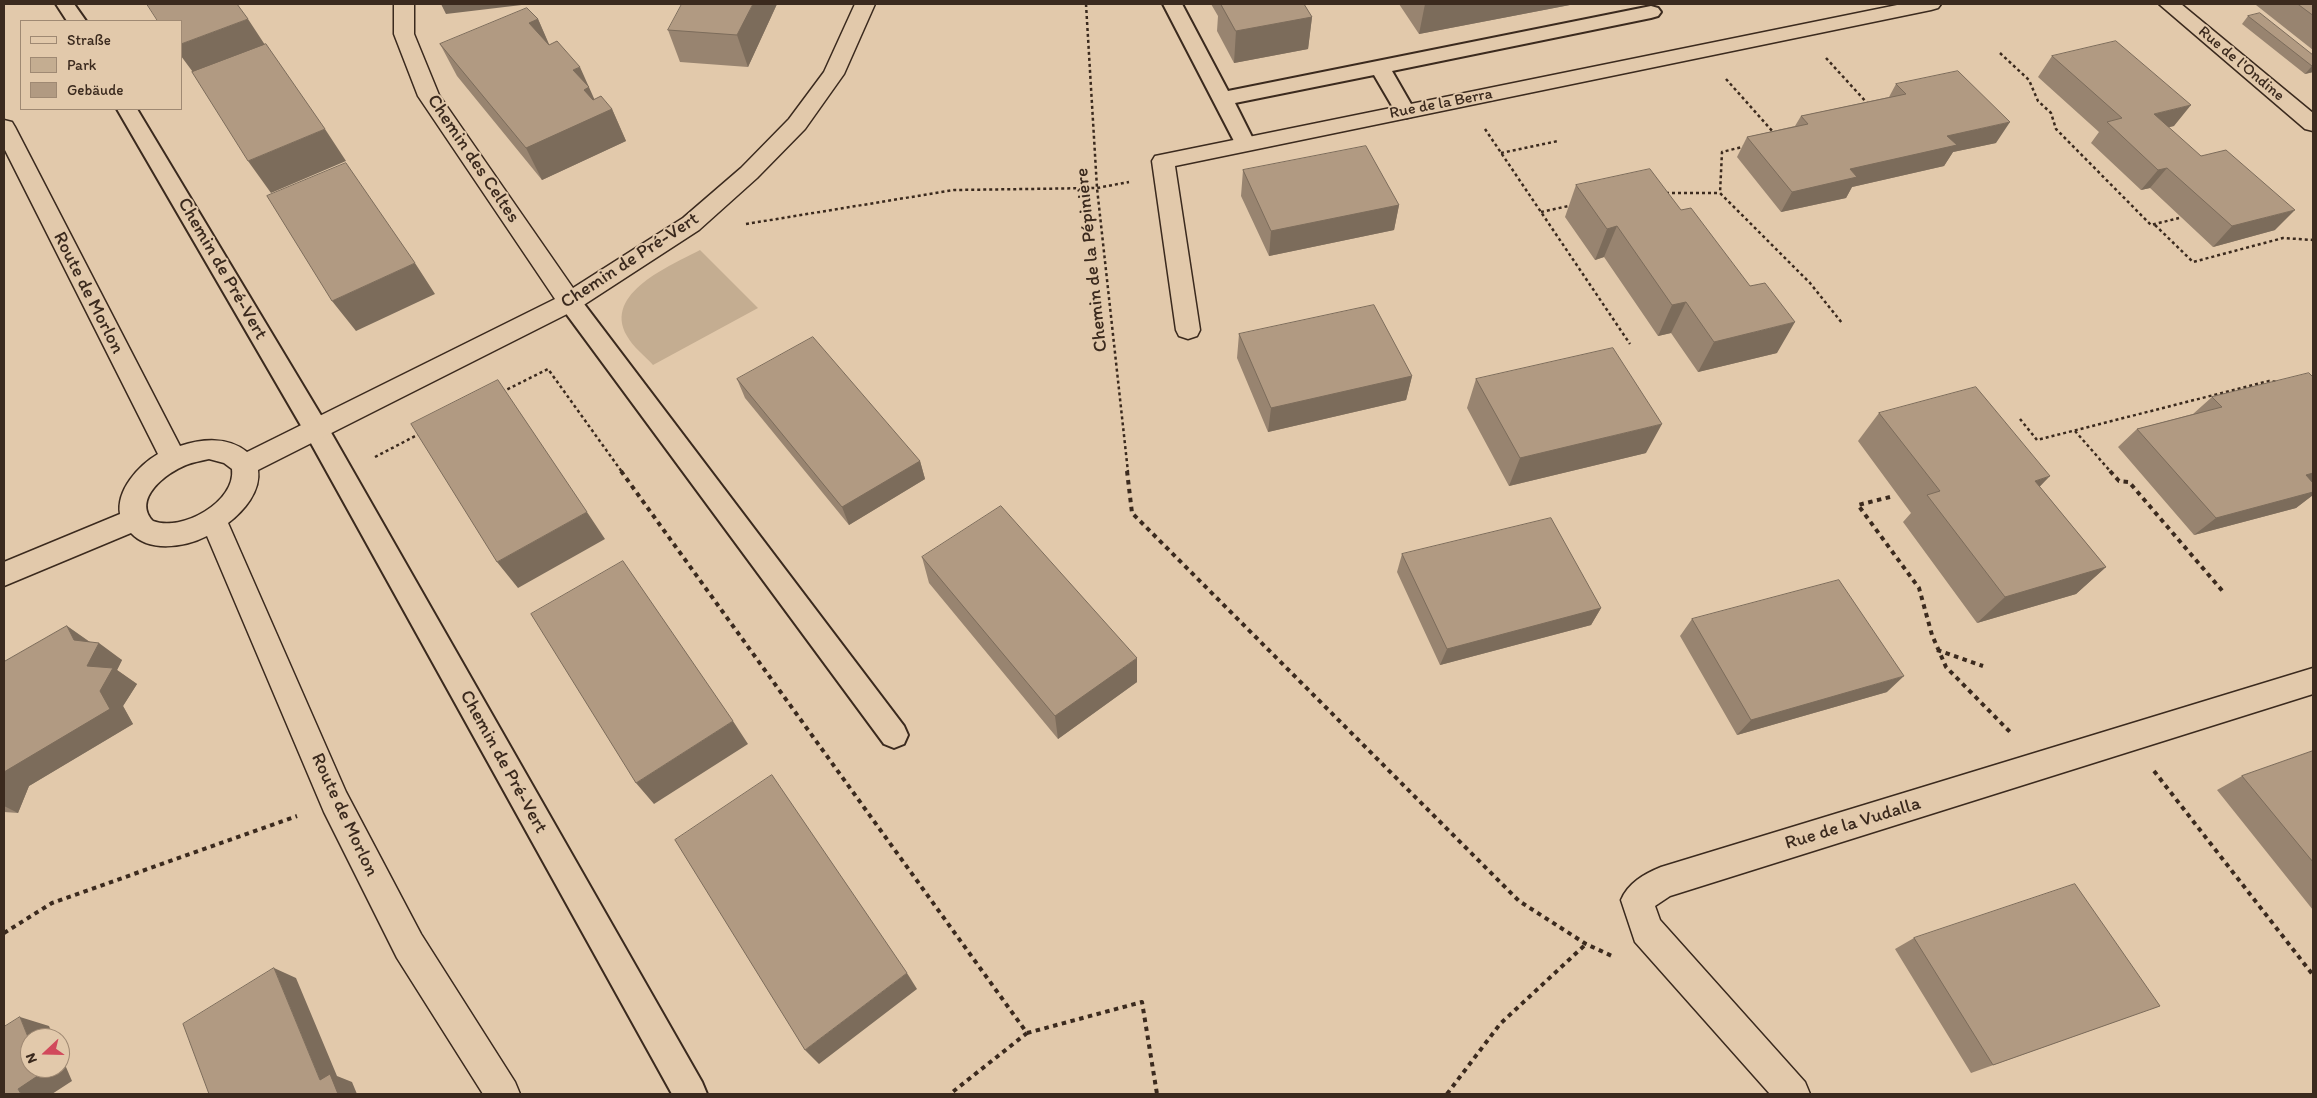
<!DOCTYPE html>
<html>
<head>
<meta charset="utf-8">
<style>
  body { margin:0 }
  #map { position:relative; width:2317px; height:1098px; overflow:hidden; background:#e2c9ab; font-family:Itim,sans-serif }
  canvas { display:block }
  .frame { position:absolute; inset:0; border:5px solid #3b2a1e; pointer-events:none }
  .legend { position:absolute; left:20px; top:20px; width:162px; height:90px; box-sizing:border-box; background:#e2c9ab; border:1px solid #9f8973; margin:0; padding:6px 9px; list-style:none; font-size:15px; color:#3b2a1e }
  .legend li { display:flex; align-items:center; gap:10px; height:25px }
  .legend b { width:25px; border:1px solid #9f8973 }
  .north { position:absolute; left:20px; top:1028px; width:50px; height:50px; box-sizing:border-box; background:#e2c9ab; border:1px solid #9f8973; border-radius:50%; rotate:249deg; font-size:14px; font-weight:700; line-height:20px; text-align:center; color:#3b2a1e }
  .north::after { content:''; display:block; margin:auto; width:18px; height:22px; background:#d1495b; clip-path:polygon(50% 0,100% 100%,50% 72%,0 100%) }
</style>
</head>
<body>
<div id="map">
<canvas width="2317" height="1098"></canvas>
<div class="frame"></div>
<ul class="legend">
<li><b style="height:6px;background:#e2c9ab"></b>Straße</li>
<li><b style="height:14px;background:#c4ad91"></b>Park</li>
<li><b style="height:14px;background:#b19a82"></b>Gebäude</li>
</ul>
<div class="north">N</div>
</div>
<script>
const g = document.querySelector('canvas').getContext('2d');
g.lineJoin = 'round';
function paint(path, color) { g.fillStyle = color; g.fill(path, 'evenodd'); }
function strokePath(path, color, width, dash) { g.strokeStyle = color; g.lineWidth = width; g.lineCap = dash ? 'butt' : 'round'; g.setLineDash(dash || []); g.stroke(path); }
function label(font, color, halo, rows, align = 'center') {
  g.font = font + ' Itim,sans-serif'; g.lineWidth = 4; g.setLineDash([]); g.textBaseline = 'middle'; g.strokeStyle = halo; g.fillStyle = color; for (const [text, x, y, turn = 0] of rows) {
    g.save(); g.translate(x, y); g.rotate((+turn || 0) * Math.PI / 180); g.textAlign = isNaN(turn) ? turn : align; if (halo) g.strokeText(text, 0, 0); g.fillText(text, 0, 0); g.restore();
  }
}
const green = new Path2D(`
  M 700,250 L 758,308 L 653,365 C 645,356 633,347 627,336 C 602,293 672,265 700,250 Z`);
const pathFar1 = new Path2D(`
  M 1086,4 L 1097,188 L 1128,472
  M 2000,53 L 2029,80 L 2038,101 L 2051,113 L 2056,129 L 2151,225 L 2179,218
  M 1826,58 L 1868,104
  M 1726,79 L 1774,133
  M 1485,129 L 1630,344
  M 1746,146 L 1722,152 L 1720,193 L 1810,283 L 1842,323
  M 1501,153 L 1558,141
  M 1666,193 L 1720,193
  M 1541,212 L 1573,205
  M 746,224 L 954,190 L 1097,188 L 1129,182
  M 2155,225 L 2193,262 L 2283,238 L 2313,240
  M 502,392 L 548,369 L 622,472
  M 2020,419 L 2037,440 L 2269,381 L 2277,382
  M 2075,431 L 2111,472
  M 375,457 L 421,433`);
const path = new Path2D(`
  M 621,471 L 1027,1033 L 950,1094
  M 1127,471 L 1132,513 L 1519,901 L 1586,944 L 1612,956
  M 2110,471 L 2119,481 L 2129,482 L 2225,594
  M 1890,497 L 1858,505 L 1919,588 L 1932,635 L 1946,667 L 2011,733
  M 1937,650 L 1983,666
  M 2154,771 L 2313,975
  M 4,933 L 52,903 L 297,816
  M 1027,1033 L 1142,1002 L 1157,1094
  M 1447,1094 L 1500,1024 L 1586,944`);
const service = new Path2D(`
  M 56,4 L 74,4 L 86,21 L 67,21 Z
  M 1163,4 L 1182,4 L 1228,91 L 1651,6 L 1658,8 L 1661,12 L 1658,16 L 1651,18 L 1392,71 L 1415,111 L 1412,116 L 1405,118 L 1398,116 L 1374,75 L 1235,103 L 1255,143 L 1252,148 L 1245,150 L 1238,148 L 1235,143 Z
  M 117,109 L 137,109 L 325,422 L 702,1082 L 707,1094 L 672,1094 L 307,436 Z
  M 570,294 L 578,296 L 904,726 L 908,735 L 904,744 L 894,748 L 884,744 L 562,308 L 559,302 L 562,296 Z`);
const minor = new Path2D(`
  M 394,4 L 414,4 L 414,34 L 439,95 L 573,288 L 683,218 L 741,168 L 789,119 L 824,72 L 855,4 L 875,4 L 844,74 L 805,129 L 757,178 L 699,230 L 579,308 L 258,470 C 261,491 244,511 228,523 L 346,792 L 421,934 L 515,1082 L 520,1094 L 483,1094 L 397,958 L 324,812 L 207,536 C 186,547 149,553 131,533 L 4,586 L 4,562 L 120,514 C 116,490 139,465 158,454 L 4,148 L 4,120 L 12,122 L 15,127 L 180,446 C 201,439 228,436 247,452 L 555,299 L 418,96 L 394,34 ZM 209,459 L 224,463 L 232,469 C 236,502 182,532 153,521 C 132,499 166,473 186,465 C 193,462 201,461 209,459 Z
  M 1902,4 L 1941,4 L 1938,8 L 1931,10 L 1175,166 L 1200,330 L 1197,336 L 1188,339 L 1179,336 L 1176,330 L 1152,161 L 1155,156 Z
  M 2159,4 L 2181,4 L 2313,113 L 2313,131 L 2305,129 Z
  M 2313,668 L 2313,694 L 1670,896 L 1655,906 L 1660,920 L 1805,1082 L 1810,1094 L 1770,1094 L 1635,942 L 1621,900 C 1628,883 1644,874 1661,867 Z`);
const wall = new Path2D(`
  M 777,4 L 748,67 L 680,62 L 668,30 Z
  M 1211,4 L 1304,4 L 1312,17 L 1308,49 L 1234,63 L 1217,31 L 1218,16 Z
  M 1399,4 L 1575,4 L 1419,34 Z
  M 2257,4 L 2313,4 L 2313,50 L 2256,5 Z
  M 2248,16 L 2313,55 L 2313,72 L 2305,74 L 2242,24 Z
  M 538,19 L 549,45 L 594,99 L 612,109 L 626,141 L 542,180 L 457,76 L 440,44 Z
  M 2052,56 L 2174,126 L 2168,127 L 2275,230 L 2213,247 L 2150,188 L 2141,190 L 2091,143 L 2099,132 L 2038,77 Z
  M 1896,84 L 1996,143 L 1953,152 L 1944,166 L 1852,187 L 1846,198 L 1781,212 L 1737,157 L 1747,137 L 1795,126 L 1801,116 L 1889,97 Z
  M 1243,170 L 1399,205 L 1394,230 L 1269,256 L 1241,196 Z
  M 1576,185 L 1777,353 L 1698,372 L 1671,333 L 1658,336 L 1604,257 L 1595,260 L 1565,217 Z
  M 1239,334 L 1412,376 L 1406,400 L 1268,432 L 1237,358 Z
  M 2313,377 L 2313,495 L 2296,508 L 2194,535 L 2118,447 L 2137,429 L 2193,414 L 2212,397 Z
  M 737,379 L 920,461 L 925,479 L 849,525 L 745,398 Z
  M 1476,379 L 1646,453 L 1509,486 L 1467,408 Z
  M 1879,413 L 2040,487 L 2106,567 L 2076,594 L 1977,623 L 1903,522 L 1911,513 L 1858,441 Z
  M 1402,554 L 1601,608 L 1591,625 L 1440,665 L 1397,572 Z
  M 922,557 L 1137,682 L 1058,739 L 929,583 Z
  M 1692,619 L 1887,692 L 1737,735 L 1680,636 Z
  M 67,626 L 90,642 L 122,660 L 117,670 L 137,684 L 123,706 L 133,724 L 29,786 L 18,813 L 4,812 L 4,662 Z
  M 2313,751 L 2313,910 L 2217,790 L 2242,776 Z
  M 1914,938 L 2134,1015 L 1971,1073 L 1895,949 Z`);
const shadedWall = new Path2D(`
  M 441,4 L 530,4 L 446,14 Z
  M 753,4 L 777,4 L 748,67 L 737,35 Z
  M 1425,4 L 1575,4 L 1419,34 Z
  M 1312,17 L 1308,49 L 1234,63 L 1236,31 Z
  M 248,19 L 269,51 L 198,79 L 181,56 L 181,44 Z
  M 538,19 L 552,51 L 529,23 Z
  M 2312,66 L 2313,66 L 2313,72 L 2305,74 Z
  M 580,67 L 601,114 L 612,109 L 626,141 L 542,180 L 526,148 L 573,70 Z
  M 2191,105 L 2174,126 L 2137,135 L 2154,114 Z
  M 2010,122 L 1996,143 L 1953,152 L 1944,166 L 1852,187 L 1846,198 L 1781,212 L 1792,192 L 1850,169 L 1947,136 Z
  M 325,129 L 346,161 L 271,193 L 248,161 Z
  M 2167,168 L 2150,188 L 2141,190 L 2158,170 Z
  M 1399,205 L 1394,230 L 1269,256 L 1271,231 Z
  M 2295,210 L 2275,230 L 2213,247 L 2232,226 Z
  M 1617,226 L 1604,257 L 1595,260 L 1607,229 Z
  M 415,263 L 435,294 L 356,331 L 332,301 Z
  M 1686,302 L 1671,333 L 1658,336 L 1672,305 Z
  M 1795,322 L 1777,353 L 1698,372 L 1714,342 Z
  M 1412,376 L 1406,400 L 1268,432 L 1271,408 Z
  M 1662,424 L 1646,453 L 1509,486 L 1520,458 Z
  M 920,461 L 925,479 L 849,525 L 842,507 Z
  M 2313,473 L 2313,485 L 2306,475 Z
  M 2050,476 L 2023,504 L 2035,481 Z
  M 2313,492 L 2313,495 L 2296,508 L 2194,535 L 2216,518 Z
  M 587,512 L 605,539 L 518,588 L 497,562 Z
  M 2106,567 L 2076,594 L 1977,623 L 2005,597 Z
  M 1601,608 L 1591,625 L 1440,665 L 1447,649 Z
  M 67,626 L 91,643 L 99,643 L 122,660 L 117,670 L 137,684 L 123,706 L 133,724 L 29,786 L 18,813 L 4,806 L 4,772 L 100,691 Z
  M 1137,658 L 1137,682 L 1058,739 L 1055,716 Z
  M 1904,676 L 1887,692 L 1737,735 L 1751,720 Z
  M 733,721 L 748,744 L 654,804 L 636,783 Z
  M 274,968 L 296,978 L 337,1076 L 352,1082 L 357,1094 L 338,1094 L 320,1080 Z
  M 907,973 L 917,989 L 819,1064 L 805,1050 Z
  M 20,1017 L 49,1026 L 54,1038 L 30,1038 L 30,1042 Z
  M 60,1053 L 72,1081 L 52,1094 L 21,1094 L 18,1089 L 40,1068 L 60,1068 Z`);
const building = new Path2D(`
  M 147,4 L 237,4 L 248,19 L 181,44 L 181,21 L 158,21 Z
  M 682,4 L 753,4 L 737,35 L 668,30 Z
  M 1221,4 L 1304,4 L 1312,17 L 1236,31 Z
  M 2298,4 L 2313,4 L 2313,15 Z
  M 527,8 L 538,19 L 529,23 L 549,45 L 557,41 L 580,67 L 573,70 L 589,87 L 584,90 L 593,100 L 601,96 L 612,109 L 526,148 L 440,44 Z
  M 2260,13 L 2313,55 L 2313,66 L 2312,66 L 2248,16 Z
  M 2116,41 L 2191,105 L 2154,114 L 2201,156 L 2226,150 L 2295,210 L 2232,226 L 2167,168 L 2158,170 L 2107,122 L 2122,118 L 2052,56 Z
  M 266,44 L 325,129 L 248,161 L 192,72 Z
  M 1958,71 L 2010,122 L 1947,136 L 1957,145 L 1850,169 L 1857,177 L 1792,192 L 1747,137 L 1808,124 L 1801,116 L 1906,94 L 1896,84 Z
  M 1366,146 L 1399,205 L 1271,231 L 1243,170 Z
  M 346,163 L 415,263 L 332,301 L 267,196 Z
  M 1650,169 L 1681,210 L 1691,208 L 1750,286 L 1765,283 L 1795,322 L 1714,342 L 1686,302 L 1672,305 L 1617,226 L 1607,229 L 1576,185 Z
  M 1374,305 L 1412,376 L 1271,408 L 1239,334 Z
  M 813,337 L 920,461 L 842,507 L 737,379 Z
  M 1613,348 L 1662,424 L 1520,458 L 1476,379 Z
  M 2309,373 L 2313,377 L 2313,473 L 2306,475 L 2313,483 L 2313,492 L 2216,518 L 2137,429 L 2222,407 L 2212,397 Z
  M 498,380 L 587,512 L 497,562 L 411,424 Z
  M 1976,387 L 2050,476 L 2035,481 L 2106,567 L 2005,597 L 1927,495 L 1940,491 L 1879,413 Z
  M 1001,506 L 1137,658 L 1055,716 L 922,557 Z
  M 1551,518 L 1601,608 L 1447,649 L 1402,554 Z
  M 623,561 L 733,721 L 636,783 L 531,614 Z
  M 1839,580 L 1904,676 L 1751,720 L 1692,619 Z
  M 67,626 L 74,640 L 99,643 L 87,666 L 113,668 L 100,691 L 110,709 L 4,772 L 4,662 Z
  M 2313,751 L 2313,862 L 2242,776 Z
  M 772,775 L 907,973 L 805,1050 L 675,840 Z
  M 2075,884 L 2160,1006 L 1993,1065 L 1914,938 Z
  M 274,968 L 320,1080 L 330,1074 L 338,1094 L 209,1094 L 183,1024 Z
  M 20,1017 L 30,1042 L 30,1068 L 40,1068 L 42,1073 L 18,1089 L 21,1094 L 4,1094 L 4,1027 Z`);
const farStreetnames = [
  ["Rue de l'Ondine",2241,64,40],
  ["Rue de la Berra",1441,104,-11]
];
const streetNames = [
  ["Chemin des Celtes",473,159,56],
  ["Chemin de la Pépinière",1092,260,-96],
  ["Chemin de Pré-Vert",630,261,-33],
  ["Chemin de Pré-Vert",222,269,60],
  ["Route de Morlon",88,293,63],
  ["Chemin de Pré-Vert",503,762,61],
  ["Route de Morlon",344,815,65],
  ["Rue de la Vudalla",1853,824,-17]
];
paint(green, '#c4ad91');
strokePath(service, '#3b2a1e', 4);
strokePath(minor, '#3b2a1e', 3);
strokePath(pathFar1, '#3b2a1e', 2.5, [3, 3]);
strokePath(path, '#3b2a1e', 4, [4.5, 4.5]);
paint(service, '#e2c9ab');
paint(minor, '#e2c9ab');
paint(wall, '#988470');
paint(shadedWall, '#7c6c5b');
paint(building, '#b19a82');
strokePath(building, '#7c6c5b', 1);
label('16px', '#3b2a1e', '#e2c9ab', farStreetnames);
label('19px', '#3b2a1e', '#e2c9ab', streetNames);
</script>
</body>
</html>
